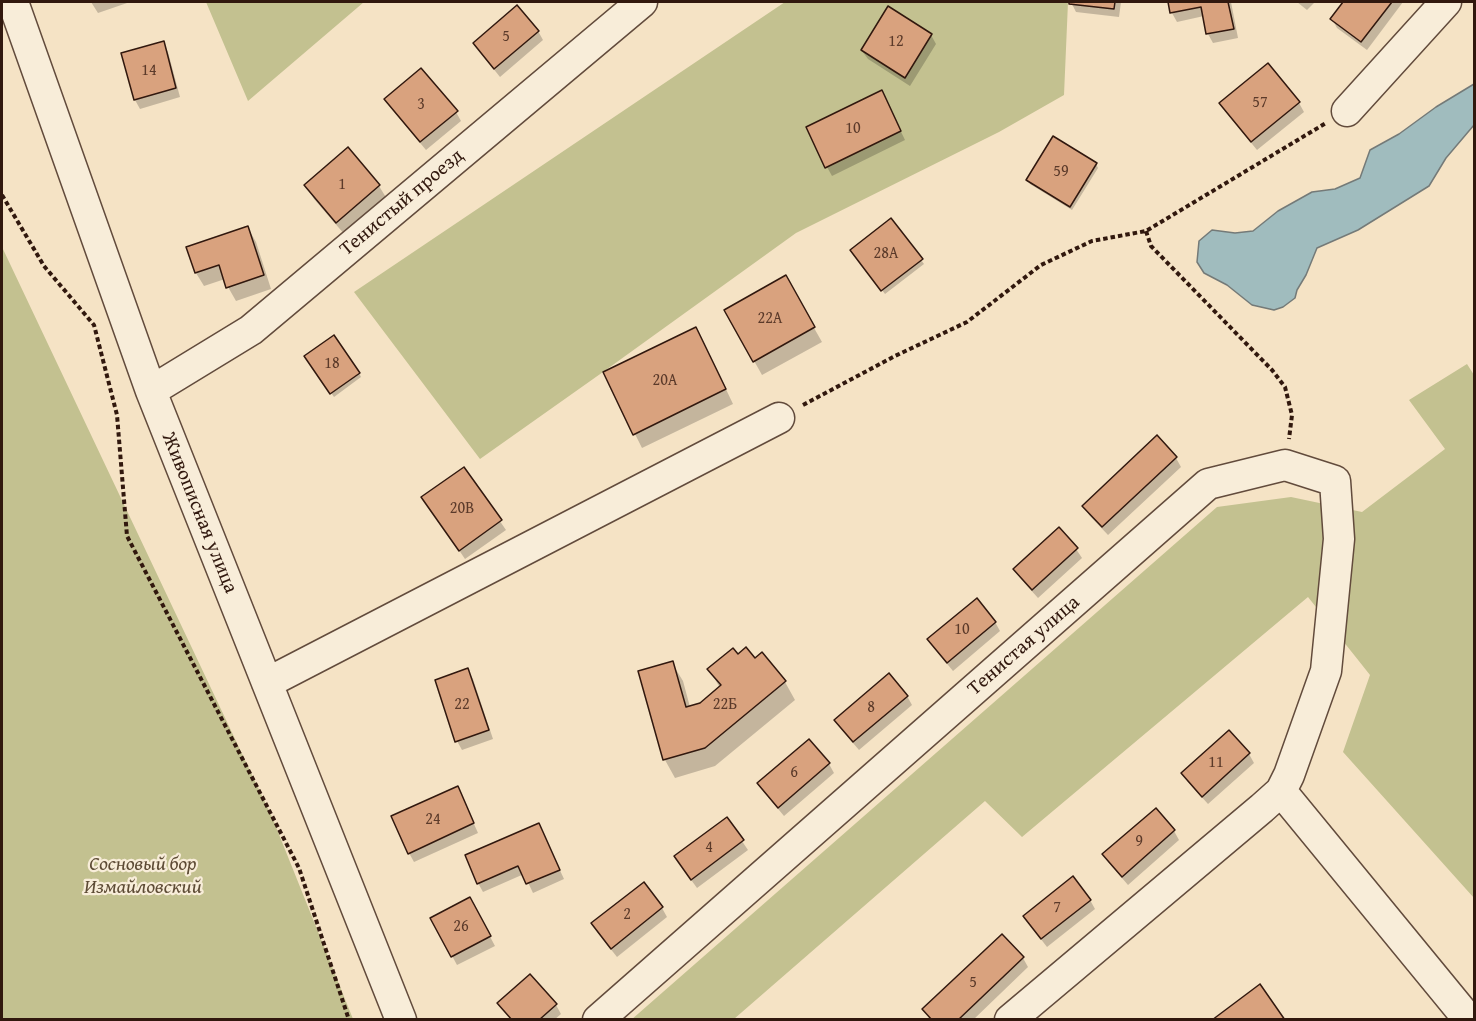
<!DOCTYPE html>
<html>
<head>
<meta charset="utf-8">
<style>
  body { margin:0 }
  #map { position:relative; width:1476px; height:1021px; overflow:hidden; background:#f5e3c5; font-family:"Gentium Book Plus",serif }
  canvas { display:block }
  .frame { position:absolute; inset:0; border:3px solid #31180e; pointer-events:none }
</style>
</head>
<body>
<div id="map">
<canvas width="1476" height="1021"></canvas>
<div class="frame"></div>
</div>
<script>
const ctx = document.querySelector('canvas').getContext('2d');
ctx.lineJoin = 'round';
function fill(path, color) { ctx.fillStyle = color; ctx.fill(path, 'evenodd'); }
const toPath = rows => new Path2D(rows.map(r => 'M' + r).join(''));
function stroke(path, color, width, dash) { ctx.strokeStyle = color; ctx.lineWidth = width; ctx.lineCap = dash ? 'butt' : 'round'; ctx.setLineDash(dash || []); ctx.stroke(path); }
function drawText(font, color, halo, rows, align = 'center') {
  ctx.font = font + ' "Gentium Book Plus",serif'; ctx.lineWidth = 4.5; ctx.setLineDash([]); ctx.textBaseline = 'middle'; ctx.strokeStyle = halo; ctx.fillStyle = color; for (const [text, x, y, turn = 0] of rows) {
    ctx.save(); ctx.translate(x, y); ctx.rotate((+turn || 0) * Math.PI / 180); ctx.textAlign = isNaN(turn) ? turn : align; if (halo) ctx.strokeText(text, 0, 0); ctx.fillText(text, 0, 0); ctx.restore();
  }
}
const green = toPath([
  [206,2,364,2,248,101],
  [785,2,1068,2,1064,95,999,132,796,233,603,372,480,459,354,292],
  [2,247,272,817,353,1019,2,1019],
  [1467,364,1474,375,1474,898,1343,752,1370,675,1308,597,1022,837,985,801,734,1019,631,1020,1217,507,1291,497,1362,512,1445,449,1409,400]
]);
const water = toPath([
  [1474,84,1474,125,1446,158,1429,186,1358,230,1317,248,1306,275,1297,290,1295,298,1283,307,1274,310,1252,305,1227,285,1204,273,1197,262,1199,241,1212,230,1235,233,1253,231,1278,211,1312,192,1335,189,1360,178,1370,150,1399,134,1436,107,1474,84]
]);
const shadow = toPath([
  [91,2,130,2,98,13],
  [1071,2,1121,2,1119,17,1076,12],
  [1170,2,1231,2,1238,38,1213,43,1208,34,1204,16,1177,22,1172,13],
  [1297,2,1315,2,1307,10],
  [1345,2,1403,2,1367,50,1337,28,1332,19],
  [538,31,543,40,500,77,480,52,474,43],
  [931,35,936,44,910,86,868,59,862,51],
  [163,43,168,52,180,97,140,109,135,100],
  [1268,65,1299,103,1304,112,1257,150,1226,112,1221,104],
  [386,99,456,112,461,121,426,150,391,108],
  [886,101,905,140,832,176,827,167],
  [1096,164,1098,168,1072,210,1030,184,1027,180],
  [306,185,379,186,387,199,345,235,314,199],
  [248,228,256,242,271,289,236,301,228,287,225,279,204,286,196,273],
  [854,254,921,260,924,264,885,294],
  [785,277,822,342,762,375,726,311],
  [704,343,733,404,642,448,635,434],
  [308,360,359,373,361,377,334,397],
  [1176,458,1181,467,1108,535,1089,515,1084,506],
  [464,469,506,530,465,559,429,506],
  [1076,549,1082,558,1038,598,1020,578,1015,569],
  [995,622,1000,631,953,671,934,648,929,639],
  [738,656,755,661,785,682,795,700,715,766,675,778,665,760,639,672,672,663,683,681,690,707,700,704,720,688,709,669],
  [468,670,473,679,493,739,462,750,457,741],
  [907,696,912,705,859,750,841,729,836,720],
  [1229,732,1249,754,1254,763,1208,804,1188,782,1183,773],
  [809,741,829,764,834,773,784,816,764,792,759,783],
  [462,797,478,833,414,862,409,853],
  [1155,810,1174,831,1179,840,1128,885,1109,863,1104,855],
  [727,819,748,850,697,888,681,866],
  [539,825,564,879,533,893,524,874,483,892,478,883],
  [470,899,495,946,457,965,432,919],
  [1090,900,1095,909,1047,947,1030,925,1025,917],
  [662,908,667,917,617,957,598,933,593,924],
  [1002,936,1023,958,1028,967,973,1020,930,1020,924,1009],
  [499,1003,556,1005,561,1014,554,1020,511,1020]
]);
const building = toPath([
  [1069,2,1115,2,1114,9,1069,4,1069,2],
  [1168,2,1228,2,1234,29,1206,34,1201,7,1170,13,1168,2],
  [1343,2,1392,2,1361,42,1330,19,1343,2],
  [517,5,539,31,494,69,473,43,517,5],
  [888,6,932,34,905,78,861,50,888,6],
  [164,41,176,88,134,100,121,53,164,41],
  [1268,63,1300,102,1251,142,1219,103,1268,63],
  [421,68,458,111,420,142,384,99,421,68],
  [882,90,901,131,825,168,806,127,882,90],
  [1053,136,1097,163,1070,207,1026,180,1053,136],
  [348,147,380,185,336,223,304,185,348,147],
  [891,218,923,259,881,291,850,250,891,218],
  [248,226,264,275,226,288,219,265,195,273,186,247,248,226],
  [786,275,815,327,753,362,724,310,786,275],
  [696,327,726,389,633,435,603,372,696,327],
  [334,335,360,373,330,394,304,356,334,335],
  [1157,435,1177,457,1102,527,1082,506,1157,435],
  [464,467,502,520,459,551,421,497,464,467],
  [1059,527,1078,548,1032,590,1013,569,1059,527],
  [977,598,996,622,947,663,927,639,977,598],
  [746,647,755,658,762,652,786,681,705,748,663,760,638,671,673,661,686,707,700,703,721,685,707,669,733,648,738,654,746,647],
  [468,668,489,730,455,742,435,680,468,668],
  [889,673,908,696,853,742,834,720,889,673],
  [1229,730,1250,753,1202,797,1181,773,1229,730],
  [809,739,830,763,778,808,757,783,809,739],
  [458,786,474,823,408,854,391,816,458,786],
  [1156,808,1175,830,1122,877,1102,854,1156,808],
  [727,817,744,840,691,880,674,856,727,817],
  [539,823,560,870,526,884,518,866,477,884,465,855,539,823],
  [1073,876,1091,900,1041,939,1023,916,1073,876],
  [644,882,663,907,611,949,591,923,644,882],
  [470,897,491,936,451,957,430,918,470,897],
  [1002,934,1024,957,958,1020,932,1020,922,1009,1002,934],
  [530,974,557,1004,539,1020,512,1020,497,1003,530,974],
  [1260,984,1285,1020,1212,1020,1260,984]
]);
const path = toPath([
  [2,195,44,266,94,325,117,415,127,536,299,868,349,1020],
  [1146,231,1151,246,1272,370,1285,387,1292,415,1289,439],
  [803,405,895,356,967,322,1041,265,1092,241,1146,231,1326,123]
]);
const minor = toPath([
  [13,2,151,391,401,1020],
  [1347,111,1446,2],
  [151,391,251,330,642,2],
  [267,683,779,418],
  [598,1020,1208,484,1285,465,1335,481,1339,539,1326,671,1289,775,1281,791,1469,1020],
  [1010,1020,1262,808,1281,791]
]);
const numberNames = [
  ["5",506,37],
  ["12",896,42],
  ["14",149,71],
  ["57",1260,103],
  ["3",421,105],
  ["10",853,129],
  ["59",1061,172],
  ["1",342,185],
  ["28А",886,254],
  ["22А",770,319],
  ["18",332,364],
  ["20А",665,381],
  ["20В",462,509],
  ["10",962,630],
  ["22",462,705],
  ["22Б",725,705],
  ["8",871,708],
  ["11",1216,763],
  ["6",794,773],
  ["24",433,820],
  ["9",1139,842],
  ["4",709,848],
  ["7",1057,908],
  ["2",627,915],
  ["26",461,927],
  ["5",973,983]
];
const streetNames = [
  ["Тенистый проезд",402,203,-40],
  ["Живописная улица",199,513,68],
  ["Тенистая улица",1024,646,-41]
];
const parkNames = [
  ["Сосновый бор",143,865],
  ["Измайловский",143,888]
];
fill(green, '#c3c190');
fill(water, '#a0bcbe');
stroke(water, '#747a78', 1.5);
fill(shadow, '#0003');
fill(building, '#d9a27e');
stroke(building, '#31180e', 1.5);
stroke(minor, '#624b3c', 33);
stroke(path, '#31180e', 4, [4.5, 3]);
stroke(minor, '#f8edd9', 30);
drawText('16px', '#5b3a2a', null, numberNames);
drawText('20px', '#31180e', '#f8edd9', streetNames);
drawText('italic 20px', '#5d4b35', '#f8edd9', parkNames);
</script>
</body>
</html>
